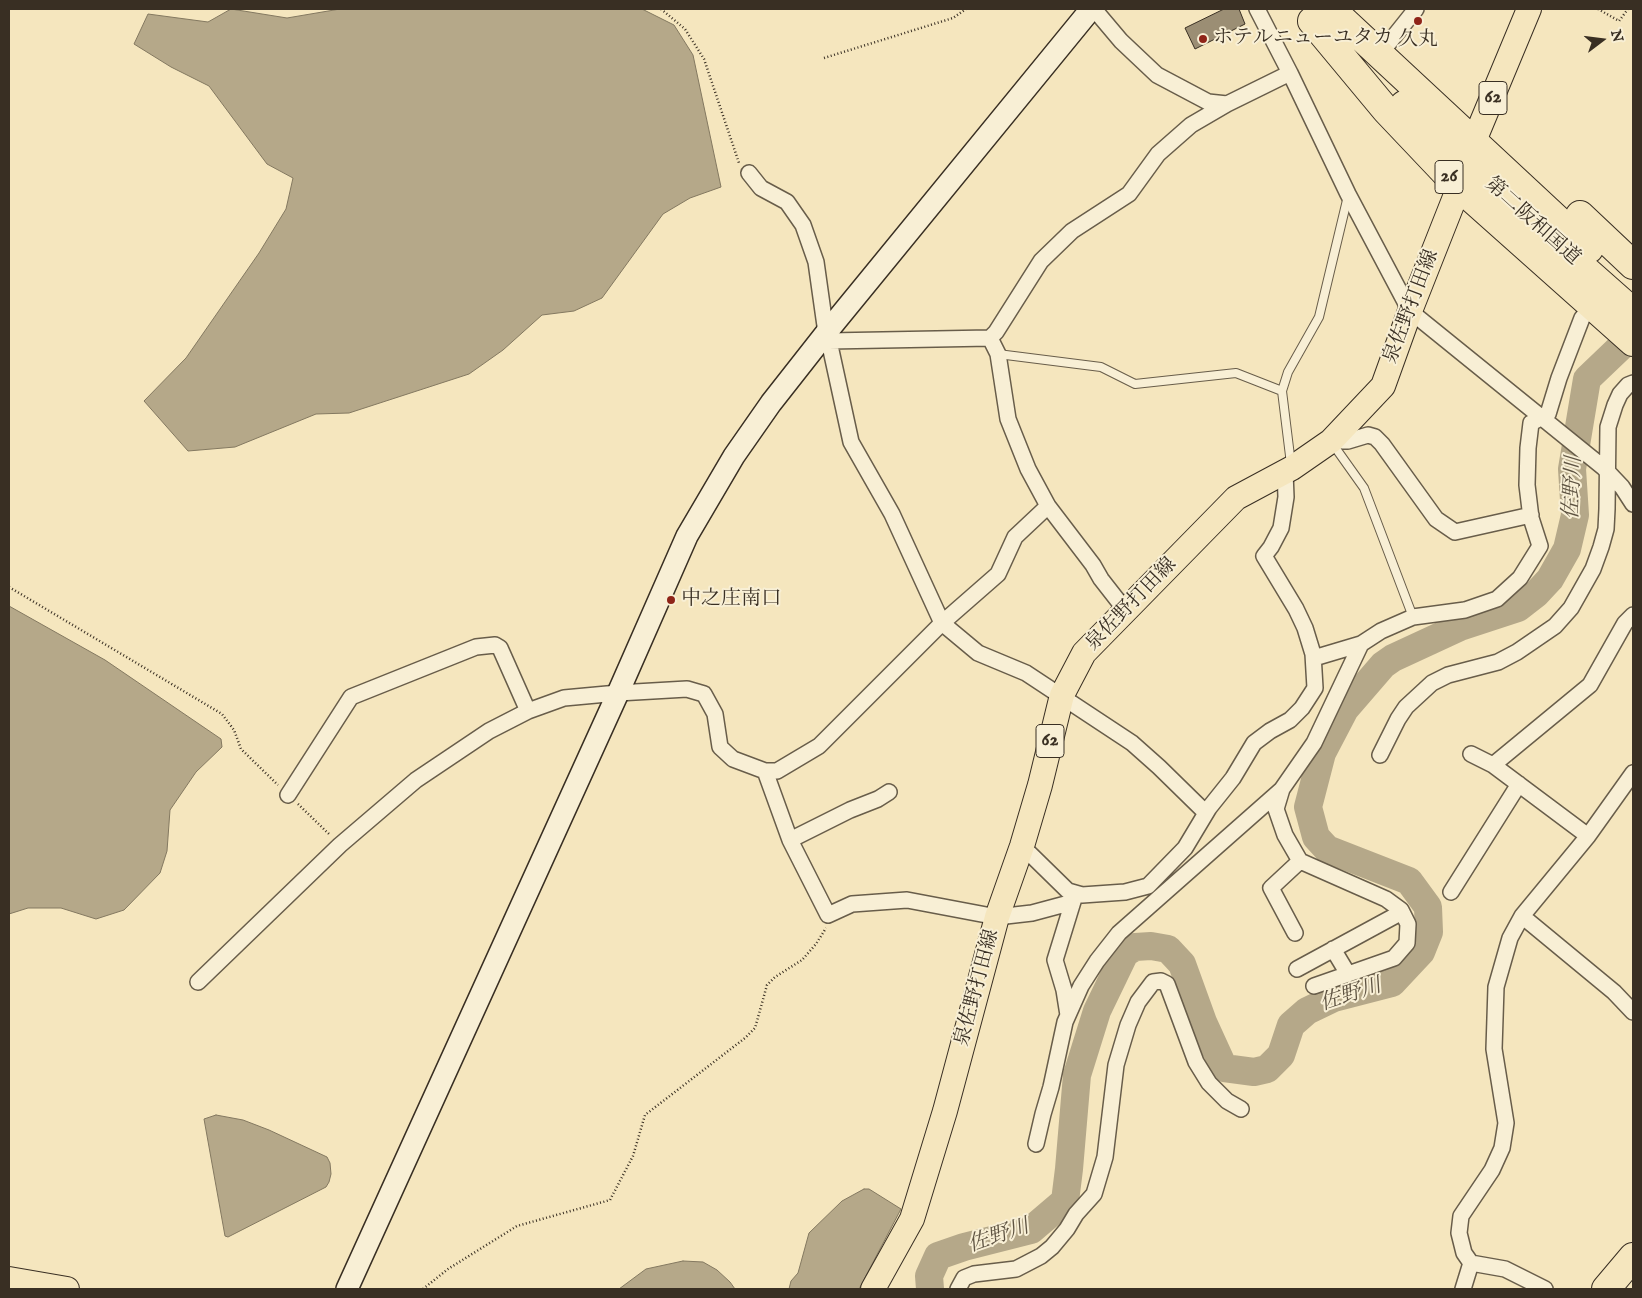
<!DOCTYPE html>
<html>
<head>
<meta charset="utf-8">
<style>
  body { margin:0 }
  #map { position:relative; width:1642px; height:1298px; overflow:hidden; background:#f5e6be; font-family:"IM FELL English",serif }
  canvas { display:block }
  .frame { position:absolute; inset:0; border:10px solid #392f23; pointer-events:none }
  .north { position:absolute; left:1577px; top:15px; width:50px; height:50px; -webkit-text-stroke:4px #f8efd5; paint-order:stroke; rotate:75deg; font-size:14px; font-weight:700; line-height:20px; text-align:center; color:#392f23 }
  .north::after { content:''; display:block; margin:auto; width:18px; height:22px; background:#392f23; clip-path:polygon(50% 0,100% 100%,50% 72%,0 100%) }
</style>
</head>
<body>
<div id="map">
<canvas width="1642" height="1298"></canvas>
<div class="frame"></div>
<div class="north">N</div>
</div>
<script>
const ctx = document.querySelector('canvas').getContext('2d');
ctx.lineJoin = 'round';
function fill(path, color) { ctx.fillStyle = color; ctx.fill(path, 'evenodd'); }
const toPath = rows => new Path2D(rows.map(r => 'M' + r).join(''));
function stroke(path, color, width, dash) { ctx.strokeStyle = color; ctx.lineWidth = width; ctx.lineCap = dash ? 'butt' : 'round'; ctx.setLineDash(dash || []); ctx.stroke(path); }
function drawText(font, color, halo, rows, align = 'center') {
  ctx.font = font + ' "IM FELL English","Noto Serif JP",serif'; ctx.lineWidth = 4; ctx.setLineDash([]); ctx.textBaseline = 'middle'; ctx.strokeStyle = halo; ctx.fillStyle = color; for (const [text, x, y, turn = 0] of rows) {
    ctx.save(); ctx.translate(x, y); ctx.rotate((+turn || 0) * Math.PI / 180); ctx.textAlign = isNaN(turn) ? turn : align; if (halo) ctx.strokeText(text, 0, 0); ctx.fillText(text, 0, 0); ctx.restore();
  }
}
const water = toPath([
  [231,9,287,18,340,9,642,9,674,25,693,55,721,187,690,198,663,214,602,298,574,311,542,315,503,350,469,374,349,413,316,414,235,447,188,451,144,401,186,358,259,253,286,209,293,178,267,164,209,86,171,67,134,44,148,14,208,22,231,9],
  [9,606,105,660,221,739,222,747,196,772,170,810,167,851,160,873,124,910,96,919,61,908,28,908,9,914,9,606],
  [216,1115,243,1120,269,1130,327,1157,330,1163,331,1174,329,1182,326,1187,228,1237,225,1236,204,1119,216,1115],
  [864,1189,869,1189,901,1209,859,1289,789,1289,791,1281,798,1273,809,1233,842,1201,864,1189],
  [683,1261,703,1262,717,1270,730,1282,735,1289,619,1289,646,1269,683,1261]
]);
const river = toPath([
  [930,1289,929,1276,938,1256,964,1247,1031,1230,1065,1201,1069,1169,1077,1075,1097,1011,1125,953,1135,947,1151,946,1168,949,1182,964,1203,1022,1224,1068,1254,1072,1267,1069,1281,1055,1291,1025,1307,1011,1334,998,1392,983,1421,952,1429,932,1428,907,1409,881,1327,849,1316,837,1308,807,1322,753,1345,709,1383,665,1393,658,1460,627,1518,608,1536,594,1550,579,1567,549,1575,515,1572,469,1587,379,1633,335]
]);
const building = toPath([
  [1224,9,1239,9,1245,24,1195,49,1185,28,1224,9]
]);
const path = toPath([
  [661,9,685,29,704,59,739,163],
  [1598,9,1619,21,1628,9],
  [824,58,953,18,966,9],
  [9,587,222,714,234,730,241,749,278,785],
  [298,804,330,835],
  [423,1289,448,1269,517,1226,610,1200,633,1156,645,1115,745,1038,755,1028,767,985,775,977,802,960,816,944,826,928]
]);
const lane = toPath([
  [998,354,1101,367,1135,384,1236,373,1282,391],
  [1332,443,1364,488,1413,617],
  [1291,464,1282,391,1288,372,1319,317,1348,196]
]);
const street = toPath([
  [1094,9,1121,41,1157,75,1208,102,1227,104,1290,73,1348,194,1410,311,1604,468,1622,487,1633,504],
  [1257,9,1290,73],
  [1388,44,1416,9],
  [749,173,761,188,787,202,803,225,816,262,826,333],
  [990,338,998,354,1008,419,1028,469,1048,506,1093,565,1101,579,1126,611],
  [829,341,990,338,996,332,1041,261,1072,231,1129,194,1158,154,1191,125,1227,104],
  [1331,441,1348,441,1368,435,1375,437,1382,444,1436,519,1455,532,1531,515],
  [1048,506,1015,537,998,574,942,623,978,653,1026,673,1132,743,1159,767,1206,813],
  [1314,658,1361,644],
  [1471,754,1493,765,1588,836],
  [1380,755,1398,719,1406,707,1432,683,1448,675,1498,662,1517,652,1555,626,1571,608,1593,569,1601,547,1606,529,1607,509,1608,427,1615,405,1620,394,1628,385,1633,383],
  [1493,765,1590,685,1625,623,1633,615],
  [765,771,777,771,819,746,942,623,892,514,851,442,829,341,823,337],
  [288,795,351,697,476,647,495,645,500,648,528,711],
  [790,840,850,810,878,799,889,792],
  [1022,846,1068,891,1082,895,1125,892,1148,886,1185,848,1209,808,1233,778,1254,743,1270,731,1290,720,1302,708,1315,688,1313,654,1305,628,1296,609,1264,556,1271,547,1281,528,1286,497,1285,472],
  [1451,892,1519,784],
  [1522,916,1614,992,1633,1012],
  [1295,933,1271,888,1300,861],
  [1333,949,1348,974],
  [1297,969,1402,912],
  [198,982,340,845,416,780,489,731,528,711,564,698,618,693,687,689,704,694,715,714,720,747,733,759,765,771,790,840,828,915,852,904,907,900,997,917,1032,913,1073,902],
  [1314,986,1394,958,1407,943,1408,924,1401,910,1386,899,1300,861,1285,835,1276,809,1282,789,1314,743,1361,644,1381,631,1413,617,1465,610,1497,599,1520,578,1540,546,1531,518,1527,485,1528,448,1531,423,1548,414,1559,378,1582,318,1592,306],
  [1068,1015,1064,990,1055,960,1075,895],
  [1036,1144,1043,1114,1051,1087,1065,1022,1081,986,1097,961,1119,933,1281,790],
  [1471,1263,1505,1269,1545,1289],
  [958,1289,964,1278,974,1274,1016,1269,1041,1256,1052,1247,1067,1229,1076,1214,1094,1194,1105,1157,1116,1065,1128,1025,1138,1002,1153,982,1161,981,1167,984,1196,1062,1209,1083,1227,1101,1241,1109],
  [1463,1289,1471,1263,1464,1253,1459,1233,1461,1216,1492,1170,1502,1148,1506,1123,1494,1049,1496,987,1510,938,1522,916,1588,836,1633,773]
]);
const secondary = toPath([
  [347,1289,618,693,687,536,734,456,771,403,826,333,1091,9]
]);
const primary = toPath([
  [9,1279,67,1289],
  [873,1289,912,1219,945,1111,997,917,1022,846,1040,785,1062,695,1084,653,1236,498,1292,468,1331,441,1383,386,1410,311,1459,187,1474,141,1529,9]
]);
const highway = toPath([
  [1331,9,1589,249],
  [1312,21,1386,110,1459,187,1633,342],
  [1404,105,1538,228,1633,312],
  [1580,215,1633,265],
  [1606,1289,1633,1257]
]);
const markers = [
  [1418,21,5,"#8f2418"],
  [1203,39,5,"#8f2418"],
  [671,600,5,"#8f2418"]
];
const shields = [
  [1493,98,28],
  [1449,177,28],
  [1050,741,28]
];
const shieldNames = [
  ["62",1493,98],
  ["26",1449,177],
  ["62",1050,741]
];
const poiNames = [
  ["ホテルニューユタカ",1213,39],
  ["久丸",1418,41,"center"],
  ["中之庄南口",681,600]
];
const streetNames = [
  ["第二阪和国道",1532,222,42],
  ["泉佐野打田線",1412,307,-69],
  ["泉佐野打田線",1132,605,-46],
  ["泉佐野打田線",978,988,-75]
];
const waterNames = [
  ["佐野川",1574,488,-87],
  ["佐野川",1351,996,-18],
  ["佐野川",999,1237,-19]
];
fill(water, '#b5a889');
stroke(water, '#837860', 1);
stroke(river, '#b5a889', 28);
fill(building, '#9b8e74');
stroke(building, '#392f23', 1);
stroke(lane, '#685d4a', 10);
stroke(street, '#685d4a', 18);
stroke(secondary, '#392f23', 24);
stroke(primary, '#392f23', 26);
stroke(highway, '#392f23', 30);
stroke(path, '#392f23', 2.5, [1, 2.5]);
stroke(lane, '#f8efd5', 8);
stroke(street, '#f8efd5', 15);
stroke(secondary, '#f8efd5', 21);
stroke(primary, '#f5e6be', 24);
stroke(highway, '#f5e6be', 28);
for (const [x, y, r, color] of markers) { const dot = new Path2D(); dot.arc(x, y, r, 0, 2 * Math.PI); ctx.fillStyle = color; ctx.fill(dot); stroke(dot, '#f8efd5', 2); }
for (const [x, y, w] of shields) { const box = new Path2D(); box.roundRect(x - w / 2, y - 16.5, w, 33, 4); ctx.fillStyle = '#f8efd5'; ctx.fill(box); stroke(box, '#392f23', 1); }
drawText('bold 19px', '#392f23', null, shieldNames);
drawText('20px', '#392f23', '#f8efd5', poiNames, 'left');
drawText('20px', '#392f23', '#f8efd5', streetNames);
drawText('italic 21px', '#5e5342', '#f8efd5', waterNames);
</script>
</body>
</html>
